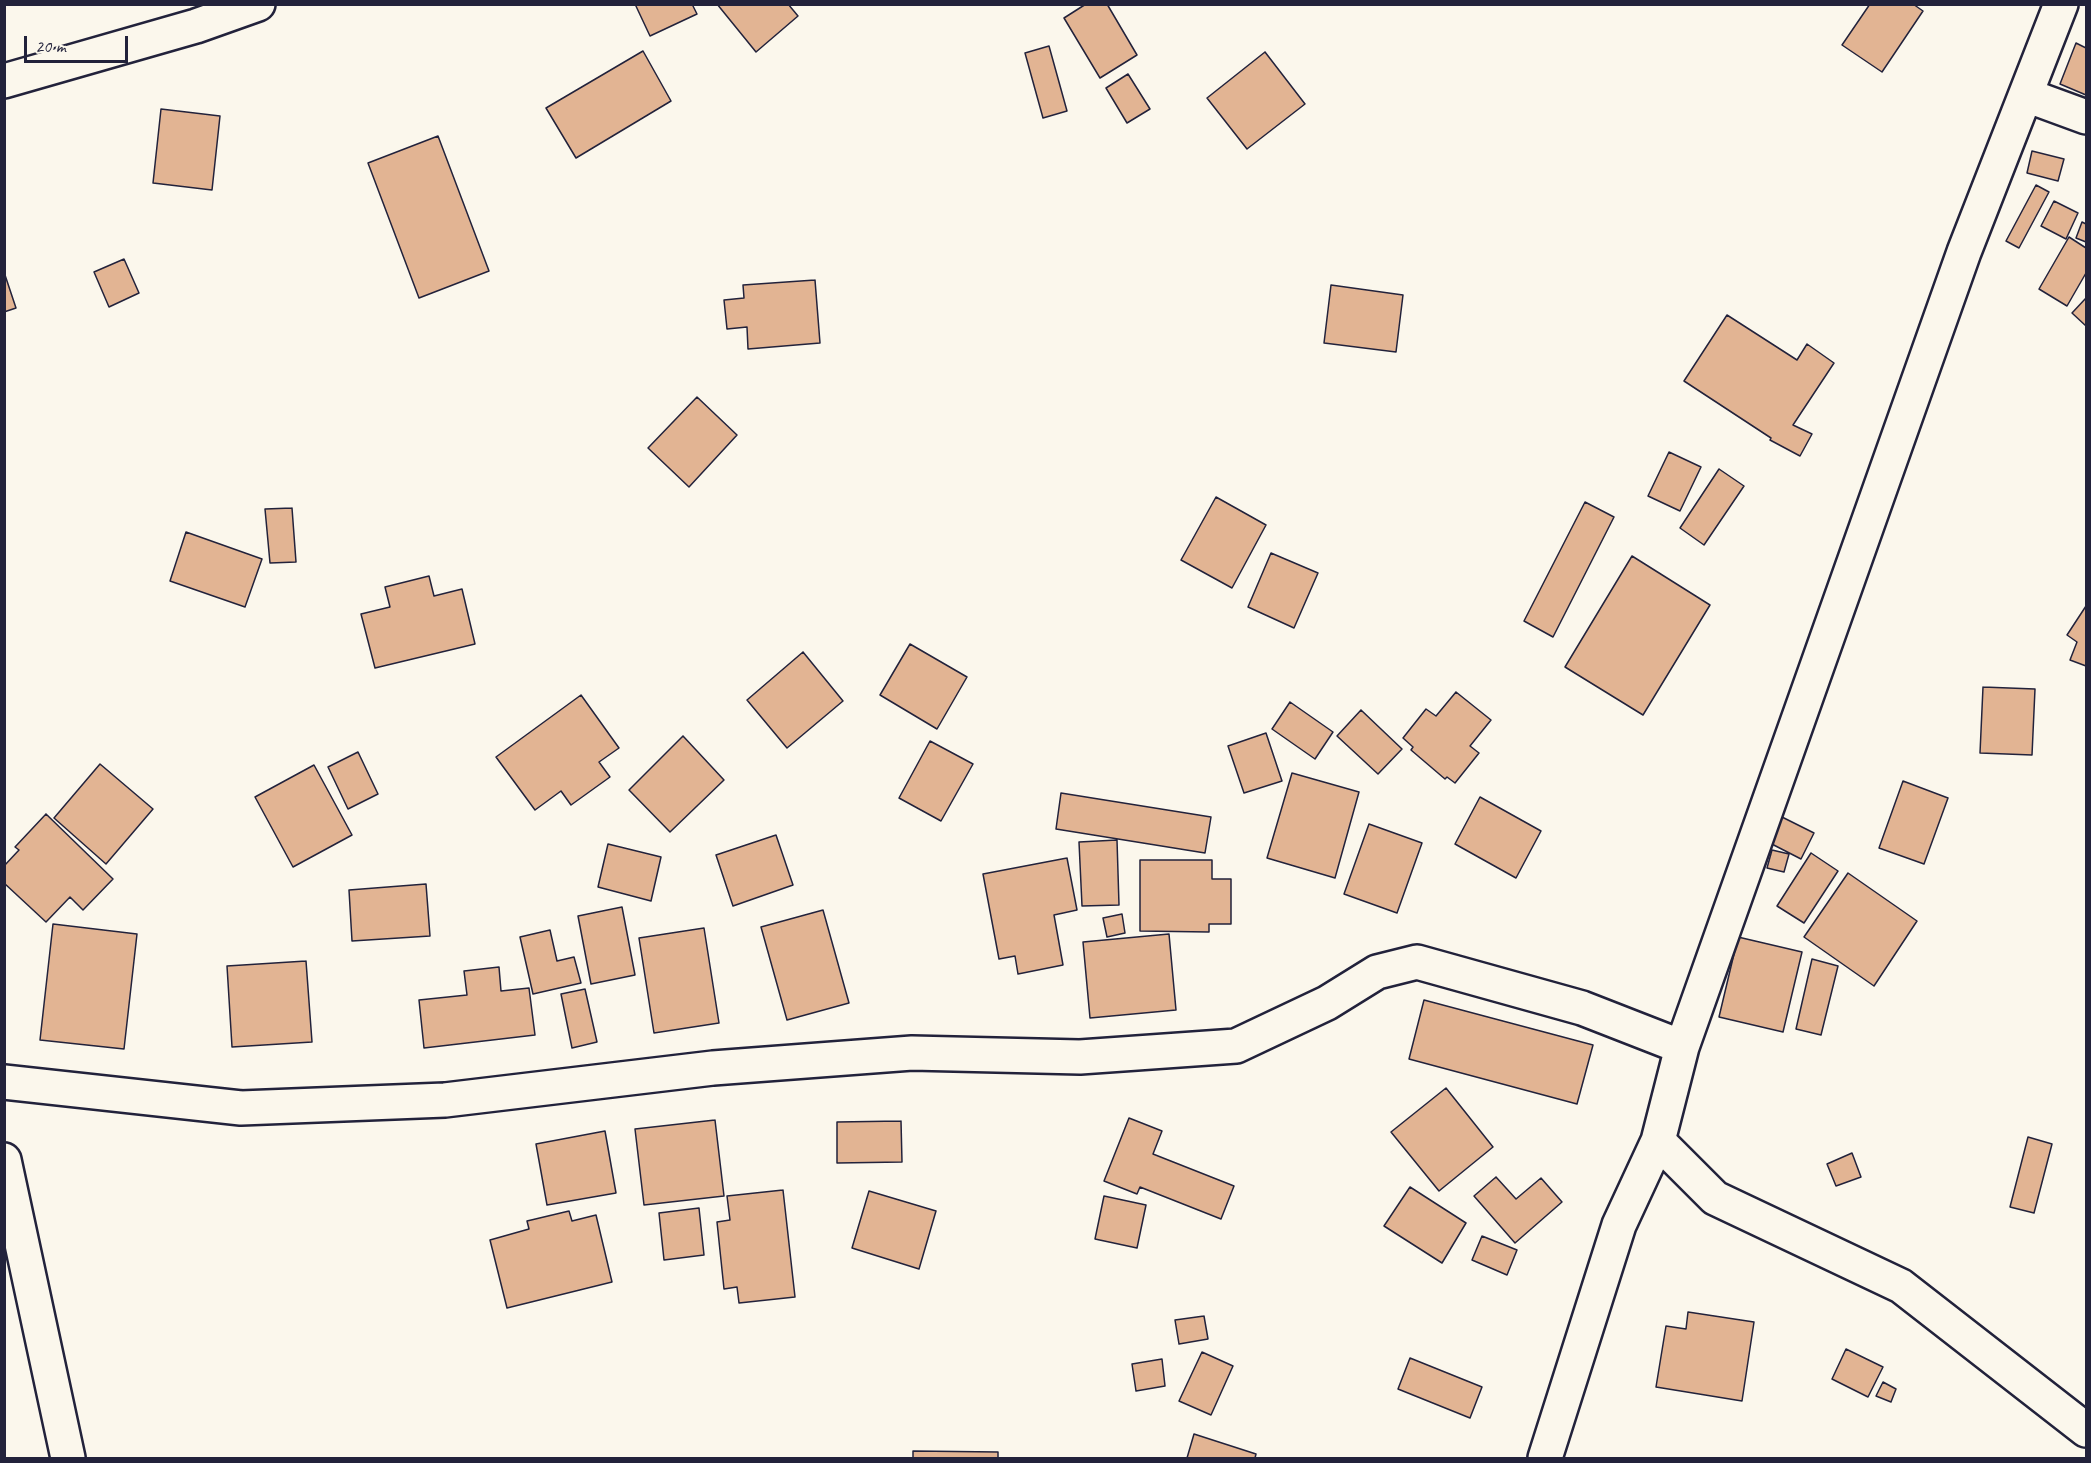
<!DOCTYPE html>
<html>
<head>
<meta charset="utf-8">
<style>
  body { margin:0 }
  #map { position:relative; width:2091px; height:1463px; overflow:hidden; background:#fbf7ec; font-family:Caveat,sans-serif }
  canvas { display:block }
  .frame { position:absolute; inset:0; border:6px solid #22223b; pointer-events:none }
  .scale { position:absolute; left:24px; top:36px; width:104px; height:27px; box-sizing:border-box; border:3px solid #22223b; border-top:0; padding-left:8px; font-size:18px; line-height:21px; white-space:nowrap; color:#22223b; -webkit-text-stroke:4px #fbf7ec; paint-order:stroke }
</style>
</head>
<body>
<div id="map">
<canvas width="2091" height="1463"></canvas>
<div class="frame"></div>
<div class="scale">20 m</div>
</div>
<script>
const ctx = document.querySelector('canvas').getContext('2d');
ctx.lineJoin = 'round';
function fill(path, color) { ctx.fillStyle = color; ctx.fill(path, 'evenodd'); }
const toPath = rows => new Path2D(rows.map(r => 'M' + r).join(''));
function stroke(path, color, width, dash) { ctx.strokeStyle = color; ctx.lineWidth = width; ctx.lineCap = dash ? 'butt' : 'round'; ctx.setLineDash(dash || []); ctx.stroke(path); }
const building = toPath([
  [635,4,692,4,697,14,650,36,635,4],
  [717,4,788,4,798,16,756,52,717,4],
  [1086,4,1107,4,1137,55,1100,78,1064,18,1086,4],
  [1870,4,1913,4,1923,11,1882,72,1842,45,1870,4],
  [2076,43,2086,48,2086,95,2060,84,2076,43],
  [1049,46,1067,111,1043,118,1025,53,1049,46],
  [643,51,671,101,576,158,546,108,643,51],
  [1265,52,1305,104,1247,149,1207,98,1265,52],
  [1128,74,1150,109,1127,123,1106,88,1128,74],
  [161,109,220,116,212,190,153,183,161,109],
  [438,136,489,271,419,298,368,163,438,136],
  [2032,151,2064,159,2058,181,2027,173,2032,151],
  [2036,185,2049,192,2019,248,2006,241,2036,185],
  [2054,201,2078,213,2066,239,2041,226,2054,201],
  [2082,222,2086,224,2086,242,2076,238,2082,222],
  [2069,237,2086,248,2086,273,2067,306,2039,289,2069,237],
  [124,259,139,293,109,307,94,272,124,259],
  [4,272,16,308,4,312,4,272],
  [815,280,820,343,748,349,747,327,727,329,724,300,744,298,743,285,815,280],
  [1331,285,1403,295,1396,352,1324,343,1331,285],
  [2086,298,2086,326,2072,313,2086,298],
  [1727,315,1797,360,1807,344,1834,363,1793,425,1812,434,1800,456,1770,440,1771,438,1684,381,1727,315],
  [697,397,737,435,689,487,648,448,697,397],
  [1669,452,1701,467,1680,511,1648,496,1669,452],
  [1719,469,1744,486,1704,545,1680,528,1719,469],
  [1216,497,1266,525,1232,588,1181,560,1216,497],
  [1585,502,1614,517,1553,637,1524,621,1585,502],
  [292,508,296,562,270,563,265,509,292,508],
  [186,532,262,559,245,607,170,581,186,532],
  [1271,553,1318,573,1294,628,1248,607,1271,553],
  [1632,556,1710,605,1643,715,1565,667,1632,556],
  [429,576,434,596,462,589,475,644,375,668,361,614,390,607,385,587,429,576],
  [2086,606,2086,666,2070,660,2077,642,2067,635,2086,606],
  [910,644,967,677,937,729,880,695,910,644],
  [803,652,843,701,787,748,747,700,803,652],
  [1983,687,2035,689,2032,755,1980,753,1983,687],
  [1456,692,1491,720,1470,746,1479,753,1455,783,1447,777,1445,779,1411,750,1413,747,1403,738,1426,709,1436,716,1456,692],
  [581,695,619,748,599,762,610,777,571,805,561,791,535,810,496,757,581,695],
  [1290,702,1333,732,1315,759,1272,729,1290,702],
  [1361,710,1402,749,1378,774,1337,736,1361,710],
  [1266,733,1282,781,1244,793,1228,746,1266,733],
  [683,736,724,780,670,832,629,790,683,736],
  [930,741,973,764,941,821,899,798,930,741],
  [358,752,378,794,348,809,328,767,358,752],
  [100,764,153,809,106,864,54,818,100,764],
  [314,765,352,835,293,867,255,797,314,765],
  [1292,773,1359,792,1335,878,1267,858,1292,773],
  [1903,781,1948,798,1924,864,1879,848,1903,781],
  [1061,793,1211,817,1205,853,1056,829,1061,793],
  [1480,797,1541,831,1516,878,1455,844,1480,797],
  [46,814,113,879,83,910,70,897,46,922,4,883,4,866,19,850,15,847,46,814],
  [1776,814,1814,833,1801,859,1764,840,1776,814],
  [1369,824,1422,843,1397,913,1344,894,1369,824],
  [776,835,793,885,733,906,716,855,776,835],
  [1117,840,1119,905,1082,906,1079,842,1117,840],
  [608,844,661,857,651,901,598,887,608,844],
  [1772,850,1789,854,1784,872,1767,868,1772,850],
  [1811,853,1838,871,1804,923,1777,906,1811,853],
  [1067,858,1077,910,1054,915,1063,965,1018,974,1015,956,999,959,983,874,1067,858],
  [1140,860,1212,860,1212,879,1231,879,1231,924,1209,924,1209,932,1140,931,1140,860],
  [1848,873,1917,921,1874,986,1804,937,1848,873],
  [426,884,430,936,352,941,349,890,426,884],
  [622,907,635,975,591,984,578,916,622,907],
  [823,910,849,1003,787,1020,761,927,823,910],
  [1122,914,1125,933,1107,937,1103,918,1122,914],
  [53,924,137,934,124,1049,40,1040,53,924],
  [704,928,719,1023,654,1033,639,938,704,928],
  [550,930,557,961,574,957,581,983,533,994,520,937,550,930],
  [1169,934,1176,1010,1090,1018,1083,942,1169,934],
  [1738,937,1802,952,1783,1032,1719,1017,1738,937],
  [1812,959,1838,966,1821,1035,1796,1029,1812,959],
  [306,961,312,1042,232,1047,227,966,306,961],
  [499,967,501,991,529,988,535,1035,424,1048,419,1000,467,995,464,971,499,967],
  [585,989,597,1042,572,1048,561,994,585,989],
  [1424,1000,1593,1045,1577,1104,1409,1059,1424,1000],
  [1446,1088,1493,1147,1439,1191,1391,1132,1446,1088],
  [1129,1118,1162,1131,1153,1154,1234,1186,1221,1219,1140,1187,1137,1194,1104,1181,1129,1118],
  [715,1120,724,1196,644,1205,635,1129,715,1120],
  [901,1121,902,1162,837,1163,837,1122,901,1121],
  [605,1131,616,1193,547,1205,536,1144,605,1131],
  [2028,1137,2052,1144,2034,1213,2010,1207,2028,1137],
  [1852,1153,1861,1177,1836,1186,1827,1164,1852,1153],
  [1496,1177,1516,1199,1541,1178,1562,1202,1515,1243,1474,1196,1496,1177],
  [1410,1187,1466,1223,1442,1263,1384,1226,1410,1187],
  [783,1190,795,1297,739,1303,737,1287,724,1289,717,1222,730,1220,727,1196,783,1190],
  [869,1191,936,1211,919,1269,852,1248,869,1191],
  [1104,1196,1146,1205,1137,1248,1095,1239,1104,1196],
  [699,1208,704,1255,664,1260,659,1213,699,1208],
  [569,1211,572,1221,596,1215,612,1282,507,1308,490,1240,529,1229,527,1221,569,1211],
  [1482,1236,1517,1250,1507,1275,1472,1260,1482,1236],
  [1688,1312,1754,1322,1742,1401,1656,1387,1666,1326,1686,1329,1688,1312],
  [1204,1316,1208,1339,1179,1344,1175,1320,1204,1316],
  [1846,1349,1883,1367,1868,1397,1832,1379,1846,1349],
  [1202,1352,1233,1366,1211,1415,1179,1401,1202,1352],
  [1410,1358,1482,1387,1470,1418,1398,1389,1410,1358],
  [1162,1359,1165,1386,1136,1391,1132,1364,1162,1359],
  [1883,1382,1896,1389,1891,1402,1876,1396,1883,1382],
  [1194,1434,1256,1454,1255,1458,1187,1458,1194,1434],
  [913,1451,998,1452,998,1458,913,1458,913,1451]
]);
const minor = toPath([
  [2026,95,2086,117],
  [4,1082,241,1108,445,1100,713,1068,912,1053,1080,1057,1236,1046,1327,1003,1377,972,1417,962,1582,1008,1682,1047],
  [1658,1141,1715,1198,1901,1286,2086,1430],
  [4,1160,68,1458],
  [1545,1458,1619,1225,1658,1141,1682,1047,1964,252,2061,4]
]);
const tertiary = toPath([
  [4,81,196,26,258,4]
]);
fill(building, '#e2b493');
stroke(building, '#22223b', 1.5);
stroke(minor, '#22223b', 38);
stroke(tertiary, '#22223b', 38);
stroke(minor, '#fbf7ec', 33);
stroke(tertiary, '#fbf7ec', 33);
</script>
</body>
</html>
